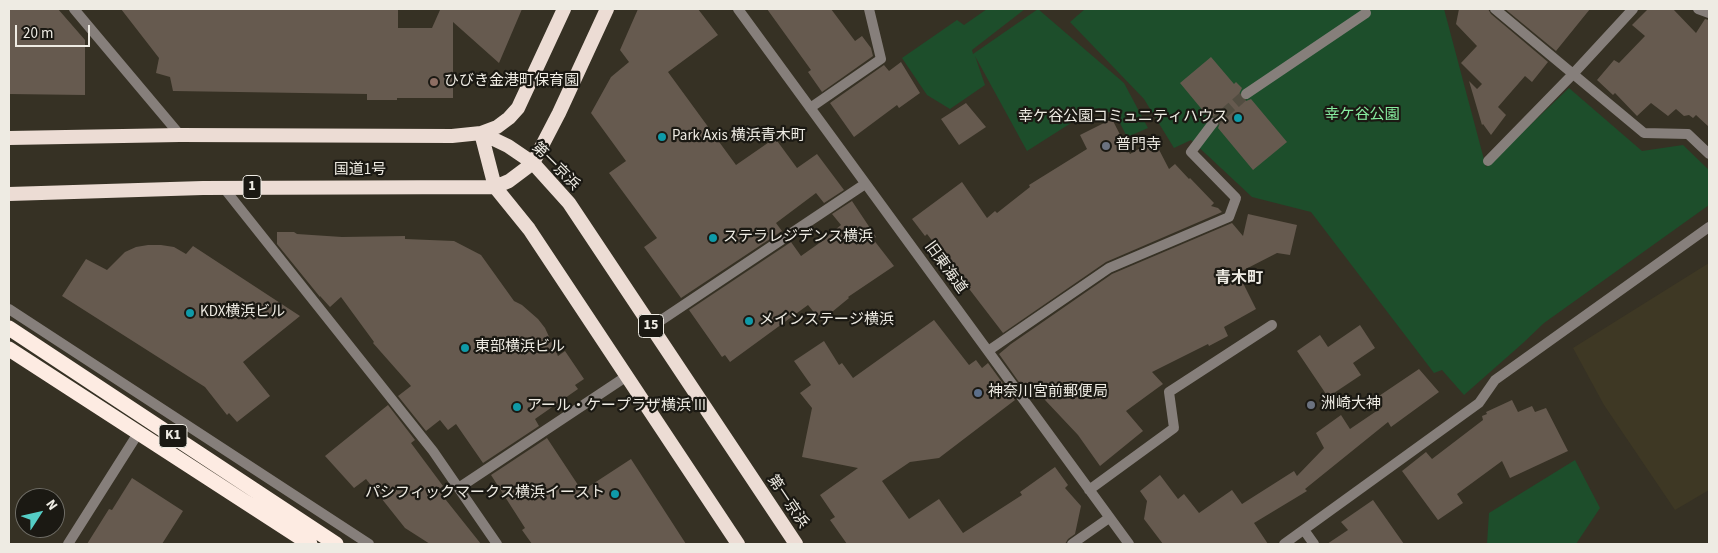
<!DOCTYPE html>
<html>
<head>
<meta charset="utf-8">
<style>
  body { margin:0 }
  #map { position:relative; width:1718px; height:553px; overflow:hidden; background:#363124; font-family:"Source Sans 3",sans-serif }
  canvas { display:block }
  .frame { position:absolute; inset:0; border:10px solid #eeebe3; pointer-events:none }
  .north { position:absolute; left:15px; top:488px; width:50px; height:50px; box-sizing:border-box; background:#1b1913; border:1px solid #6f6d66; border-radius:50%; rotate:55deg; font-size:14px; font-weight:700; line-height:20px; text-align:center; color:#eeebe3 }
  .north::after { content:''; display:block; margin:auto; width:18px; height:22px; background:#55cec6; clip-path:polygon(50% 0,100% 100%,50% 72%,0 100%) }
  .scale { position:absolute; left:15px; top:25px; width:75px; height:22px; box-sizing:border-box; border:2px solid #eeebe3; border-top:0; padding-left:6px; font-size:15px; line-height:18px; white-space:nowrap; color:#eeebe3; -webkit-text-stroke:4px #1b1913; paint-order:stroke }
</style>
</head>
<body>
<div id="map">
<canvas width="1718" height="553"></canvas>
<div class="frame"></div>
<div class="north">N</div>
<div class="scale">20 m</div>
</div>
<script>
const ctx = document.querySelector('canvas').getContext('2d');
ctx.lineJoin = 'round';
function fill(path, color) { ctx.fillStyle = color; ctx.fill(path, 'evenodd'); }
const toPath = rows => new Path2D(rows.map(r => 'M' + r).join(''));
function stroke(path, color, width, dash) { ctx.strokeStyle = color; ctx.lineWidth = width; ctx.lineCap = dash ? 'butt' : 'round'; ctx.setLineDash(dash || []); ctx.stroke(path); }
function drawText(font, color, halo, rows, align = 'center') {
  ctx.font = font + ' "Source Sans 3","Noto Sans JP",sans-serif'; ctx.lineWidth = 4.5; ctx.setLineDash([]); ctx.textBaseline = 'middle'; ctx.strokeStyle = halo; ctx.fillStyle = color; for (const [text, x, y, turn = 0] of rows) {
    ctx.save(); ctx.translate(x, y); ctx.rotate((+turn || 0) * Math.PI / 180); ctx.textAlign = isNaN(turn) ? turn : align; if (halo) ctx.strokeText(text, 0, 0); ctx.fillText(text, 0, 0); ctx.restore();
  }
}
const built = toPath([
  [1709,263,1709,490,1675,510,1604,405,1573,348]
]);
const green = toPath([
  [987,9,1025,9,972,50,973,54,1038,9,1124,83,1148,128,1127,137,1116,115,1099,108,1071,123,1027,151,975,56,985,85,950,109,927,95,902,58,957,20,964,25],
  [1085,9,1444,9,1486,167,1569,88,1642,151,1683,145,1709,170,1709,205,1544,323,1523,343,1464,395,1442,370,1434,373,1311,212,1252,197,1191,140,1174,148,1144,99,1070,22],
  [1575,460,1600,508,1576,544,1487,544,1489,513]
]);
const building = toPath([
  [9,9,58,9,85,40,85,95,9,94],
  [121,9,398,9,398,28,432,28,440,10,439,9,522,9,499,63,453,22,453,98,397,98,397,100,367,100,367,94,173,91,170,77,156,73,159,58],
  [638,9,698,9,718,35,668,72,736,165,775,138,797,168,817,154,844,190,824,203,816,193,776,223,782,231,681,298,644,247,657,238,609,173,626,161,591,113,611,77,629,62,620,50],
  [767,9,831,9,855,41,862,36,871,48,873,56,822,92,808,72,811,70],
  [1459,9,1488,9,1491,14,1548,62,1532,82,1525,76,1498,107,1506,115,1491,135,1483,124,1482,125,1469,81,1477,89,1482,84,1461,63,1477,46,1456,24],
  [1505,9,1590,9,1556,51],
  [1648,9,1673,9,1696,33,1705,19,1709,20,1709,127,1696,115,1693,118,1689,115,1684,116,1676,109,1668,116,1651,103,1637,116,1615,93,1613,95,1597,80,1614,60,1619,63,1645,36,1632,25],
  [1211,57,1234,84,1236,82,1242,88,1239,94,1241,98,1246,101,1251,99,1287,142,1253,170,1218,128,1220,123,1218,118,1213,116,1209,118,1180,83],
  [901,62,920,93,899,108,897,105,854,137,830,103,884,65,889,71],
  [966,103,986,127,959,145,941,119],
  [1112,119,1130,154,1154,140,1169,169,1175,164,1189,179,1190,178,1214,203,1211,206,1218,208,1222,212,1106,262,1003,333,927,234,925,236,912,219,962,182,987,218,995,211,997,213,1030,187,1029,185,1087,149,1080,135],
  [852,201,876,237,873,239,894,266,848,297,849,298,821,321,808,305,730,362,725,355,722,357,689,310,791,242,801,256,818,244,841,225,832,214],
  [1248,214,1297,225,1290,255,1277,253,1238,273,1256,309,1224,327,1228,336,1209,346,1208,344,1152,372,1163,384,1126,411,1143,431,1100,466,1078,435,1045,400,1034,386,1026,392,999,354,1011,344,1112,274,1232,223,1243,236],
  [277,232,294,232,297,234,342,237,405,236,405,239,454,241,481,255,514,301,522,305,538,319,545,328,558,356,565,351,584,379,575,385,578,389,535,419,539,426,483,463,456,424,448,430,440,420,426,431,398,396,411,386,373,343,374,342,341,297,330,307,320,296,320,297,277,244],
  [148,245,161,245,174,247,186,254,193,246,300,316,243,362,270,396,237,422,229,413,227,415,205,387,62,296,86,259,107,270,125,252,136,247],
  [934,320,969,365,976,360,982,368,988,363,1015,400,939,458,910,462,882,481,909,519,939,499,963,533,1022,495,1020,492,1055,467,1068,485,1065,488,1081,506,1075,534,1068,539,1065,544,847,544,830,520,835,517,820,495,858,468,802,457,812,408,800,393,811,385,794,361,824,341,839,365,842,363,853,378],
  [1360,325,1375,348,1353,363,1361,375,1328,397,1297,351,1320,335,1328,347],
  [1419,369,1439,392,1391,427,1388,422,1305,489,1307,491,1254,523,1268,544,1163,544,1144,519,1147,501,1140,491,1160,475,1178,499,1184,494,1199,513,1232,490,1242,504,1294,471,1297,476,1324,448,1316,433,1341,415,1350,429,1381,408,1376,398],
  [1512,400,1518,412,1532,406,1535,412,1546,408,1568,451,1510,478,1502,461,1457,494,1463,503,1438,520,1402,471,1426,452,1432,459,1483,420,1482,416,1487,414,1486,412],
  [388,405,415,440,411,443,443,486,438,490,481,544,430,544,405,528,366,479,354,488,325,456],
  [547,438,582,491,631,459,686,544,532,544,522,530,525,528,491,475],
  [132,478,183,511,162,544,87,544,109,509,112,510],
  [1373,500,1404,544,1327,544,1348,530,1341,522]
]);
const minorTunnel = toPath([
  [1213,123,1246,94]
]);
const minor = toPath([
  [74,9,180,135],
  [738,9,1129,544],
  [1495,9,1644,133,1688,134,1709,154],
  [1698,9,1709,13],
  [1246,94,1366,13],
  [810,108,881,59,869,9],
  [1488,161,1573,74,1633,9],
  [223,187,433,451,497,544],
  [651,327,865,184],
  [988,351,1109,268,1229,217,1236,198,1191,152,1213,123],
  [460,487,627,376],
  [1089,490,1174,428,1169,392,1272,325],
  [1304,530,1314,544],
  [68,544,137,435],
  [1072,544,1109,518],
  [1284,544,1479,403,1495,380,1709,227]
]);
const tertiary = toPath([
  [9,309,369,544]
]);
const trunk = toPath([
  [481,133,508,146,533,163,569,203,796,544],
  [481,133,495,187,529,229,738,544],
  [9,138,180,135,452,136,481,133,497,127,509,118,518,108,564,9],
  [9,194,203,188,495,187,509,181,533,163,559,113,607,9]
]);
const motorway = toPath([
  [9,328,336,544],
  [9,349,310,544]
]);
const markers = [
  [434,82,5,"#8d6e63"],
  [1238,118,5,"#0f9aa8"],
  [662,137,5,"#0f9aa8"],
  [1106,146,5,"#6b7280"],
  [713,238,5,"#0f9aa8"],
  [190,313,5,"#0f9aa8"],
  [749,321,5,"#0f9aa8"],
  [465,348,5,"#0f9aa8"],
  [978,393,5,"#5c6f8a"],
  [1311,405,5,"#6b7280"],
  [517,407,5,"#0f9aa8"],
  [615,494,5,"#0f9aa8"]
];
const shields = [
  [252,187,18],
  [651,326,25],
  [173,436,28]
];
const shieldNames = [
  ["1",252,187],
  ["15",651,326],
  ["K1",173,436]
];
const poiNames = [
  ["ひびき金港町保育園",444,82],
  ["幸ケ谷公園コミュニティハウス",1228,118,"right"],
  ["Park Axis 横浜青木町",672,137],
  ["普門寺",1116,146],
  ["ステラレジデンス横浜",723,238],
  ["KDX横浜ビル",200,313],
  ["メインステージ横浜",759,321],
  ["東部横浜ビル",475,348],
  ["神奈川宮前郵便局",988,393],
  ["洲崎大神",1321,405],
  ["アール・ケープラザ横浜 III",527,407],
  ["パシフィックマークス横浜イースト",605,494,"right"]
];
const parkNames = [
  ["幸ケ谷公園",1362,116]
];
const streetNames = [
  ["第一京浜",555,167,45],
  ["国道1号",360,171],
  ["旧東海道",945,268,54],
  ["第一京浜",787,502,56]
];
const neighbourhoodNames = [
  ["青木町",1239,279]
];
fill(built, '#3e3824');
fill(green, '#1d4e2b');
fill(building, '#665a4f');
stroke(minorTunnel, '#524d41', 10, [10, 5]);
stroke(minor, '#867f7b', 10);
stroke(tertiary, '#867f7b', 10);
stroke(trunk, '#ecdcd4', 14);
stroke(motorway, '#fdebe2', 15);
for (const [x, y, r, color] of markers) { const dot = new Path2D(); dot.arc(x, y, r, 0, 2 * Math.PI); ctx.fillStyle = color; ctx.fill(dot); stroke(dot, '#1b1913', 2); }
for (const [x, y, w] of shields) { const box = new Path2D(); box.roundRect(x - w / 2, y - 11.5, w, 23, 4); ctx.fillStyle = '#1b1913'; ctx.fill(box); stroke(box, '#eeebe3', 1); }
drawText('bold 14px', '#eeebe3', null, shieldNames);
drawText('15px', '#eeebe3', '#1b1913', poiNames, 'left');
drawText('15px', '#88eda0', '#1b1913', parkNames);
drawText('15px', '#eeebe3', '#1b1913', streetNames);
drawText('bold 16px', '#eeebe3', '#1b1913', neighbourhoodNames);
</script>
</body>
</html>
